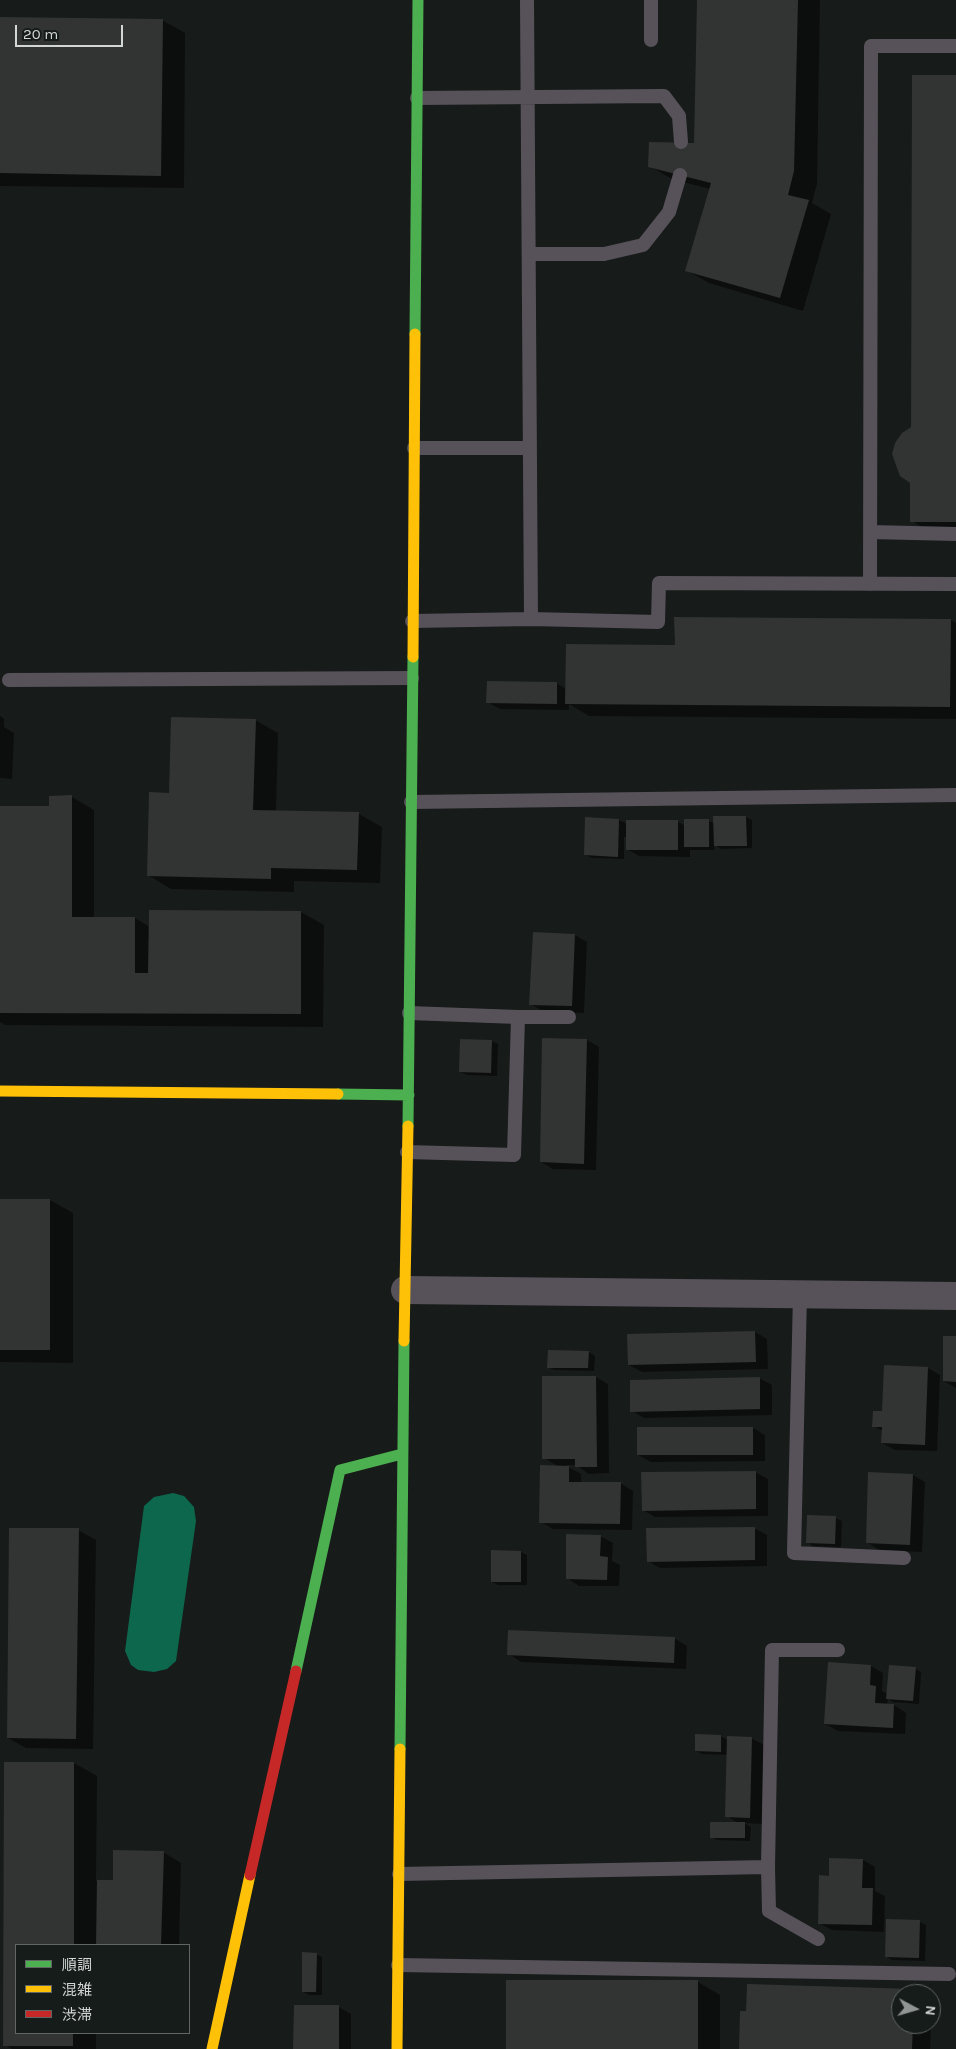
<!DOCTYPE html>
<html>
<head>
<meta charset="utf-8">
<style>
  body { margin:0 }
  #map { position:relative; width:956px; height:2049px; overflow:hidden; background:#171b19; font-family:Karla,"Noto Sans JP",sans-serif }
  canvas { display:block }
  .legend { position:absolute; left:15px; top:1944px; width:175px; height:90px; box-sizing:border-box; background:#161c19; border:1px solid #616664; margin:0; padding:6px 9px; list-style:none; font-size:15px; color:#d2d6d4 }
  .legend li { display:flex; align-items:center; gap:10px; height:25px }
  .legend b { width:25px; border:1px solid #616664 }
  .north { position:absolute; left:891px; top:1984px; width:50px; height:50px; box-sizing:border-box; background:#161c19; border:1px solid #616664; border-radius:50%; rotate:96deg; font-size:14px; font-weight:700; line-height:20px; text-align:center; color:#d2d6d4 }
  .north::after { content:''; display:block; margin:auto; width:18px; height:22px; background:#919593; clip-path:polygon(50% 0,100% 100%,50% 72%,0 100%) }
  .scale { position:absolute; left:15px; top:25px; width:108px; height:22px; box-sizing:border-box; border:2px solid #d2d6d4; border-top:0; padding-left:6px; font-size:15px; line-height:18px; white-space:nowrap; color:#d2d6d4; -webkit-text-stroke:4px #161c19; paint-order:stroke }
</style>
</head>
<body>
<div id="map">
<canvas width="956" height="2049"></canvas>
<ul class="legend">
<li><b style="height:6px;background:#4caf50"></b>順調</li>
<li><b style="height:6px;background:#ffc107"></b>混雑</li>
<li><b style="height:6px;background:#c62828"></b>渋滞</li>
</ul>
<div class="north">N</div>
<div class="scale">20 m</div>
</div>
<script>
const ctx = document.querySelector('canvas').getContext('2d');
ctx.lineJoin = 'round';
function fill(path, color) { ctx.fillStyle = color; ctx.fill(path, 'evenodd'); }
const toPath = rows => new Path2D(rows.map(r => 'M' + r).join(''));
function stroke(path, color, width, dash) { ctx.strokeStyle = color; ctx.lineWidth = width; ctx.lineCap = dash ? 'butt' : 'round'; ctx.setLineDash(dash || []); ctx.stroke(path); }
const water = toPath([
  [173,1493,184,1496,194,1507,196,1521,176,1661,167,1669,154,1672,138,1670,131,1665,125,1651,144,1506,154,1497]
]);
const shadow = toPath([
  [698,0,820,0,817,184,812,203,831,214,803,311,709,283,686,270,710,189,672,179,649,166,696,144],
  [0,18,162,20,185,33,184,188,0,186],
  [956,77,956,535,934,535,912,521],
  [951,620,956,623,956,719,589,716,569,704,569,710,500,709,487,702,556,683,566,689,676,647],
  [0,716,4,719,4,727,14,733,12,779,0,778],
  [255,720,278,733,276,811,359,814,382,827,380,883,294,881,294,892,171,889,148,875],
  [72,797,94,810,94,918,135,918,150,927,301,912,324,925,323,1027,5,1025,0,1022,0,807,50,807],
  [746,817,752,820,752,848,721,849,715,845,714,850,690,850,690,857,639,856,627,849,627,837,624,837,624,859,592,858,586,855,619,820,627,824,678,822,686,826,686,821,709,821,715,824],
  [575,935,587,942,584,1013,543,1011,530,1004],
  [587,1040,599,1047,596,1170,553,1169,541,1162],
  [492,1041,498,1044,497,1076,467,1075,461,1072],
  [0,1200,50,1200,73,1213,73,1363,0,1362],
  [755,1332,767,1339,768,1369,642,1372,629,1365,629,1335],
  [956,1337,956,1388,944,1381],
  [589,1352,595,1356,594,1371,554,1370,548,1367],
  [928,1368,940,1375,937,1451,895,1450,882,1443,883,1431,873,1426,883,1412],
  [596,1377,608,1384,609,1473,589,1474,576,1465,565,1465,581,1474,581,1483,620,1483,633,1491,632,1530,553,1529,541,1522,559,1467,544,1458],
  [759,1378,772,1385,772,1415,644,1418,632,1411],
  [753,1428,765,1435,765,1461,651,1462,638,1455],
  [755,1472,768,1479,768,1516,655,1517,643,1510],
  [913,1475,925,1482,922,1552,879,1550,867,1542],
  [808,1517,836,1518,842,1521,841,1547,813,1546,807,1542],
  [754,1528,767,1535,767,1566,660,1568,648,1561],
  [78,1530,96,1540,93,1749,26,1748,8,1738],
  [600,1536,613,1543,612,1561,620,1565,619,1586,579,1586,567,1578],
  [492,1552,521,1552,527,1555,527,1585,498,1585,492,1582],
  [674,1638,687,1646,686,1669,521,1662,509,1654],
  [871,1666,883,1673,882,1691,888,1694,915,1668,921,1672,919,1704,893,1702,888,1699,887,1705,894,1705,906,1713,905,1734,838,1731,825,1724],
  [720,1736,728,1740,751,1738,764,1745,762,1824,744,1823,751,1827,750,1841,717,1840,711,1837,739,1824,727,1816,728,1755,702,1754,696,1751],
  [6,1763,74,1763,97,1776,96,1881,114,1881,163,1852,181,1863,179,1945,16,1945,16,2033,96,2033,96,2049,12,2049,5,2045],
  [863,1860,875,1867,875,1891,885,1896,884,1932,832,1930,819,1923,830,1877],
  [920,1922,926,1925,925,1961,892,1960,886,1956],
  [316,1954,322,1957,322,1995,309,1995,303,1992],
  [698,1982,720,1995,720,2049,507,2049],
  [914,1990,920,1994,901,1994,901,2024,931,2024,930,2049,740,2049,741,2012],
  [339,2007,351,2014,351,2049,294,2049]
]);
const building = toPath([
  [697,0,798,0,794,171,788,195,809,200,780,298,685,271,711,183,648,167,649,142,694,143],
  [0,17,163,19,161,176,0,173],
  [912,75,956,75,956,522,910,522,910,483,900,476,892,454,895,443,902,433,911,427],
  [674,617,951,619,950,707,565,704,566,644,675,645],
  [487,681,557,682,557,704,486,703],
  [171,717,256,719,253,810,359,812,357,870,271,868,271,879,147,876,149,792,169,793],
  [72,795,72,917,135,917,135,973,148,973,149,910,301,911,301,1014,0,1013,0,806,49,806,49,796],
  [713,816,746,816,747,846,714,846],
  [585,817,619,819,618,857,584,855],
  [684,819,709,819,709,847,684,847],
  [626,820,678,820,678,850,626,850],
  [533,932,575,934,572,1006,529,1005],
  [542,1038,587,1039,584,1164,540,1162],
  [460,1039,492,1040,491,1073,459,1072],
  [0,1199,50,1199,50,1350,0,1350],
  [755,1331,756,1362,628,1365,627,1334],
  [943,1336,956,1336,956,1382,943,1381],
  [548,1350,589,1351,588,1368,547,1368],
  [884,1365,928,1367,925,1445,881,1443,882,1427,872,1427,873,1411,882,1411],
  [542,1376,596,1376,597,1467,575,1467,575,1459,542,1459],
  [760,1377,760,1409,630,1412,630,1380],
  [637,1427,753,1427,753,1455,637,1455],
  [540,1465,569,1466,569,1482,621,1482,620,1524,539,1523],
  [756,1471,756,1509,642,1511,641,1472],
  [868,1472,913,1474,910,1545,866,1543],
  [807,1515,836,1516,835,1544,806,1543],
  [755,1527,755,1560,647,1562,646,1528],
  [9,1528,79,1528,76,1739,7,1738],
  [566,1534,601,1535,600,1556,608,1557,607,1580,566,1579],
  [491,1550,521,1551,521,1582,491,1582],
  [508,1630,675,1637,674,1663,507,1655],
  [828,1662,871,1665,870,1685,876,1686,875,1703,894,1704,893,1728,824,1724],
  [889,1665,916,1667,913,1701,886,1699],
  [695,1734,721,1735,721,1752,695,1751],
  [727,1736,752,1737,750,1818,725,1817],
  [4,1762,74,1762,74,1945,16,1945,16,2033,73,2033,73,2046,3,2046],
  [710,1822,745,1822,745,1838,710,1838],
  [113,1850,164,1851,161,1945,96,1945,97,1880,113,1880],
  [829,1858,863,1859,862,1888,873,1888,872,1925,818,1924,819,1875,829,1876],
  [886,1919,920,1920,919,1958,885,1957],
  [302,1952,317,1953,316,1992,302,1992],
  [506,1980,698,1980,698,2049,506,2049],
  [747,1984,914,1989,914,1994,901,1994,901,2024,913,2024,912,2049,739,2049,740,2011,746,2011],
  [294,2005,339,2005,339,2049,293,2049]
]);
const lane = toPath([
  [527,0,531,619],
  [651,0,651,40],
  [417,98,664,96,679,116,681,142],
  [529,254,604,254,643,245,669,212,680,175],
  [414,448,530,448],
  [870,532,956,534],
  [870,584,871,46,956,46],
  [412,621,531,619,658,622,659,583,956,584],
  [9,680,412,678],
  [411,802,956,795],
  [518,1017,569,1017],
  [407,1152,514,1155,518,1017,409,1013],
  [800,1295,794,1553,904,1558],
  [768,1867,769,1911,818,1939],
  [399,1874,768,1867,772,1650,838,1650],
  [398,1965,949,1974]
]);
const street = toPath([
  [405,1290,956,1296]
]);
const fast = toPath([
  [415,334,418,0],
  [338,1094,409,1095],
  [408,1126,413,657],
  [296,1671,340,1470,402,1454],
  [400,1749,404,1341]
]);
const slow = toPath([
  [413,657,415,334],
  [0,1091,338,1094],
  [404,1341,408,1126],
  [212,2049,250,1875],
  [397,2049,400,1749]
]);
const jam = toPath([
  [250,1875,296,1671]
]);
fill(water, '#0d674d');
fill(shadow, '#0007');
fill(building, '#313433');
stroke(lane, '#57525a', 14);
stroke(street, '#57525a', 28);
stroke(fast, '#4caf50', 11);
stroke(slow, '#ffc107', 11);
stroke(jam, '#c62828', 11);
</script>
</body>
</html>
